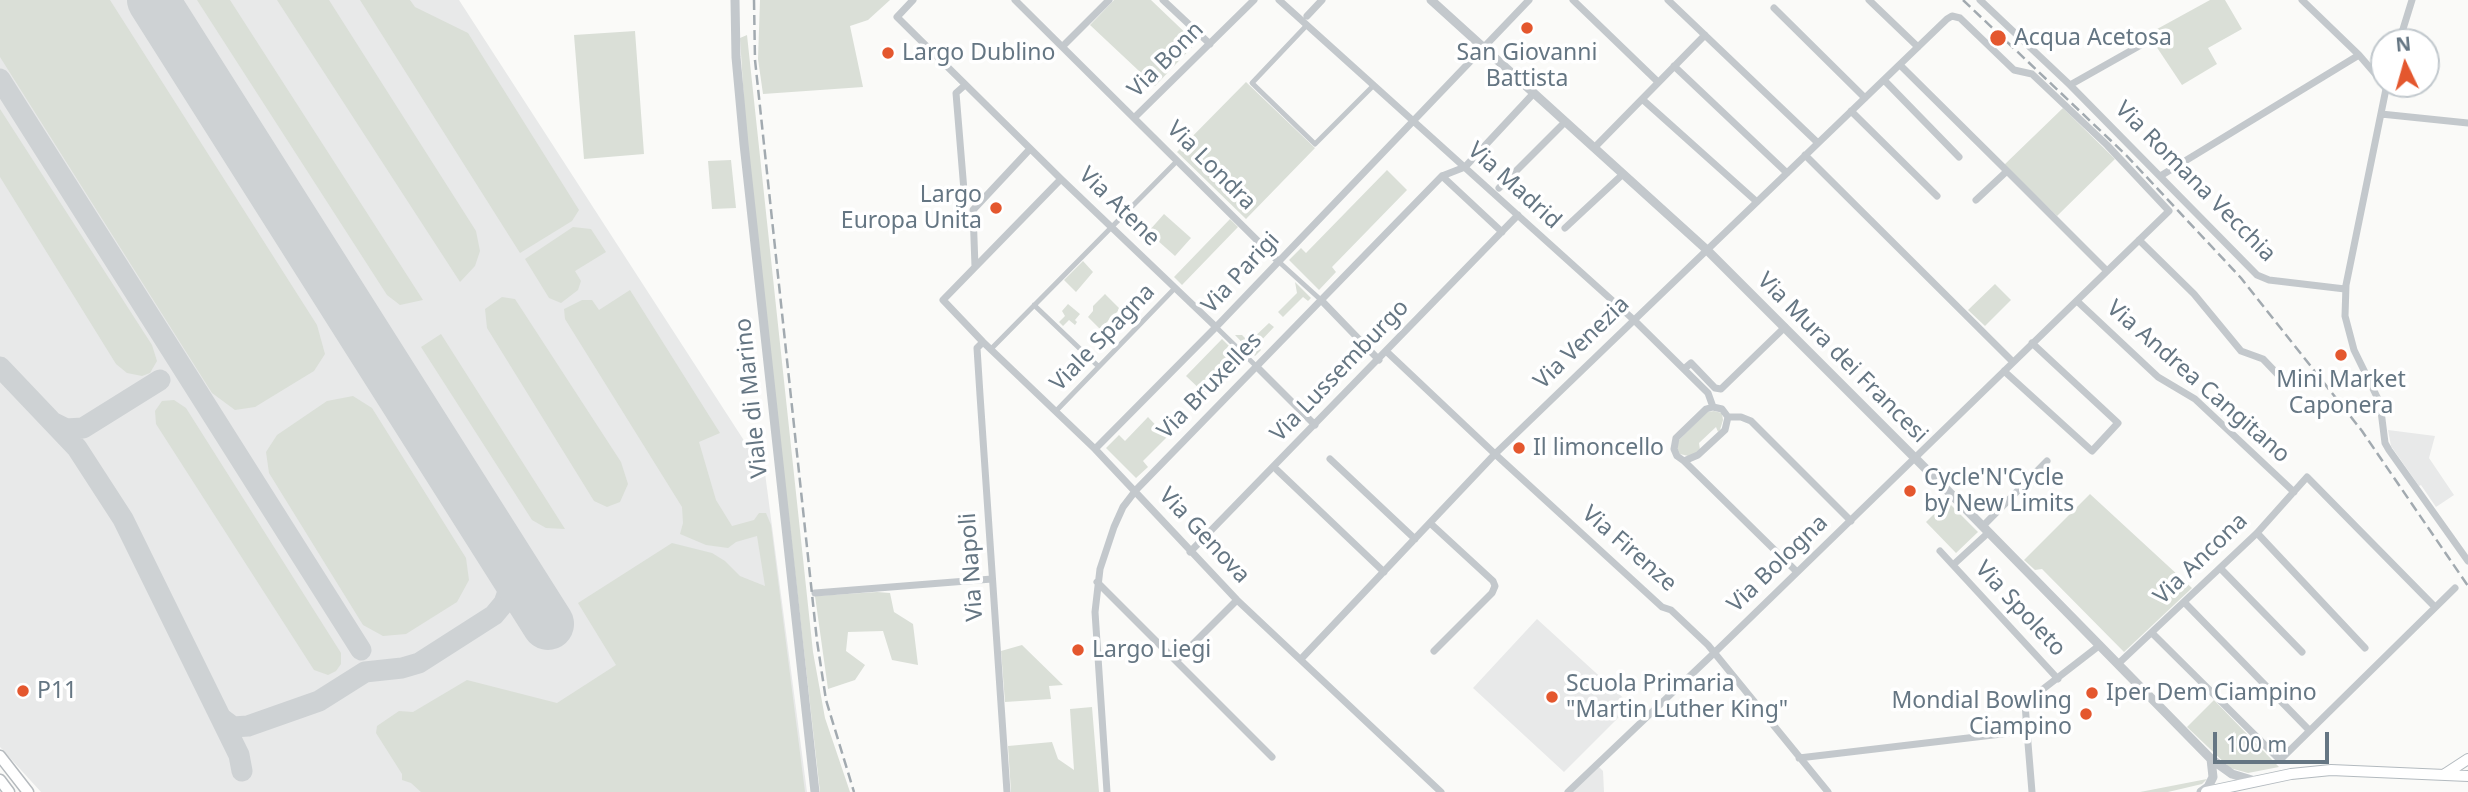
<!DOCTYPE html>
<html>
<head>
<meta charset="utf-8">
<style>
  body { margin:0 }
  #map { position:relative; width:2468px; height:792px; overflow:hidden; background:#fafaf8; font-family:"Noto Sans",sans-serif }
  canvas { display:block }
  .north { position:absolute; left:2370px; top:28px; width:70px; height:70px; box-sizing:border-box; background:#fff; border:2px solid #c1c8cd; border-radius:50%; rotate:355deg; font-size:19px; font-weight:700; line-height:28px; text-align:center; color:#657683 }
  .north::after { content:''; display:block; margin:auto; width:24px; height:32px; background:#e4572e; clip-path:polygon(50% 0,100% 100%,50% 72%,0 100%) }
  .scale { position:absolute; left:2213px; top:732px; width:116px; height:32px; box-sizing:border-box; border:4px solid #657683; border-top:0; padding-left:9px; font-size:21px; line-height:24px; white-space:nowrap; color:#657683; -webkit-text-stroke:5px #fff; paint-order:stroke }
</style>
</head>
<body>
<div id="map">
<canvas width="2468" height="792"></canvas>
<div class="north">N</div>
<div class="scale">100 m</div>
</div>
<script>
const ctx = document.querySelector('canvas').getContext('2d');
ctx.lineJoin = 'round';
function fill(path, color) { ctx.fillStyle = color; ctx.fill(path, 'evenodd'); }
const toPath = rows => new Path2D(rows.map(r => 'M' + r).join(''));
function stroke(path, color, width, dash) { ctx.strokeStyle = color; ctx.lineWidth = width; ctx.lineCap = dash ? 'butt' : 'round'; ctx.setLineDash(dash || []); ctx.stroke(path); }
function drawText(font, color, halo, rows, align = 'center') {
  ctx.font = font + ' "Noto Sans",sans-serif'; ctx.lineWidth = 7; ctx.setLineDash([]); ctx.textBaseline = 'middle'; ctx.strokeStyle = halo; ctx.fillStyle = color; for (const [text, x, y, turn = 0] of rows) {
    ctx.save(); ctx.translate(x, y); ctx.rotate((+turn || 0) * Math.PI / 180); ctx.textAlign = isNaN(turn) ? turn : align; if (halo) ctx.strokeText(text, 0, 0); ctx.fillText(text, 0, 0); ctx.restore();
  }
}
const built = toPath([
  [0,0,459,0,765,473,807,792,41,792,0,747],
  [2388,430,2435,436,2429,458,2454,495,2436,507,2421,485,2419,486,2391,446],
  [1537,619,1631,705,1564,772,1473,688],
  [1599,767,1603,771,1604,792,1572,792]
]);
const green = toPath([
  [0,0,110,0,317,325,325,354,314,371,255,407,235,410,212,393,0,57],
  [197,0,230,0,423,300,400,305,387,295],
  [277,0,329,0,476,231,480,251,475,266,460,282],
  [360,0,410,0,415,7,468,33,579,210,572,221,520,253],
  [760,0,890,0,868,20,850,26,863,87,763,94,758,59],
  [1114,0,1151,0,1196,43,1155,86,1090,25],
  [2210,0,2225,0,2242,29,2208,48,2217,64,2182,85,2148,34],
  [635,31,644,154,584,159,574,35],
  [747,35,813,652,825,718,850,792,820,792,747,149,740,38],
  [1246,82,1315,148,1246,219,1177,152],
  [2063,108,2115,159,2057,216,2004,165],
  [0,109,152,345,157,361,150,373,142,376,127,373,116,364,0,177],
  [731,160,736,208,712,209,708,161],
  [1387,170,1407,190,1332,267,1336,272,1319,290,1289,260,1301,248,1306,253],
  [1164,214,1191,238,1175,256,1148,232],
  [1230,219,1238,227,1182,285,1174,277],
  [573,227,591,229,606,252,575,271,581,281,578,290,561,303,549,298,525,259],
  [1083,261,1093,272,1076,292,1064,280],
  [1295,282,1311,298,1308,301,1303,297,1283,317,1278,312,1297,293],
  [1995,284,2011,300,1985,326,1968,310],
  [630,290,720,433,699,442,716,500,732,526,754,520,759,513,766,513,771,525,805,792,421,792,411,783,402,780,402,774,376,733,377,726,399,711,413,712,467,680,557,703,616,665,578,603,672,543,712,553,725,561,740,576,765,586,757,536,736,542,728,548,706,545,680,534,683,523,682,507,565,319,564,309,582,300,592,300,599,310],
  [1105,294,1120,309,1100,329,1088,317,1093,311,1093,306],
  [502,297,515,299,621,462,628,484,620,502,607,507,594,501,487,328,485,309],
  [1068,304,1080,314,1075,320,1077,322,1075,325,1069,320,1063,326,1059,322,1065,316,1062,311],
  [1269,323,1274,327,1257,345,1261,350,1255,356,1235,335,1242,335,1249,342],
  [441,334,565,529,546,528,532,520,421,347],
  [1222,339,1242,359,1206,395,1186,376],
  [353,396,372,408,466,558,469,580,457,602,406,634,383,636,363,625,269,473,266,452,277,435,327,401],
  [174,400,186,408,341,653,341,664,336,671,328,675,314,670,156,424,155,411,162,401],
  [1714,411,1722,413,1723,420,1720,430,1718,432,1716,427,1699,443,1700,450,1697,453,1688,456,1680,454,1677,448,1678,441,1707,412],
  [1148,417,1167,437,1143,461,1148,467,1136,478,1106,448,1119,435,1125,441],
  [2090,494,2192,588,2124,652,2042,569,2035,570,2024,560],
  [1947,501,1978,532,1956,553,1926,522],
  [877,592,890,593,894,612,913,624,918,665,892,660,883,631,848,632,846,651,865,665,855,680,828,689,815,596],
  [1022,645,1063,685,1049,686,1051,699,1005,702,1001,651],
  [2214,700,2279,767,2248,773,2230,768,2187,727],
  [1092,707,1099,792,1011,792,1008,746,1052,742,1058,759,1074,770,1070,709],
  [2207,779,2202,784,2168,792,2140,792]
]);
const taxiway = toPath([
  [0,79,361,650],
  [0,367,77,448,123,519,239,755,242,771],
  [54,423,66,429,83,428,160,380],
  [221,718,233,727,248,726,319,701,365,672,402,668,419,663,494,615,504,603,511,583,511,572,503,553]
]);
const runway = toPath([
  [153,0,548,624]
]);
const pedestrian = toPath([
  [1307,25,1252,83,1315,144,1374,85],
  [1278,261,1321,300],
  [1034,305,1098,366],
  [1216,327,1256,366],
  [991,349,1177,161],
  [1056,411,1175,288]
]);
const minor = toPath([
  [913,0,897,17,1061,179,1216,327],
  [1015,0,1278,261],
  [1163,0,1210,44],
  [1279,0,1634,320,1708,393,1713,407],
  [1573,0,1658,82],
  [1668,0,1818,143],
  [1869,0,1918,47],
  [1980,0,2070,85,2257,275,2269,280,2345,289],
  [2302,0,2359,55,2384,84],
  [1774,8,1865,98],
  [1307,16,1322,0],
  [2399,42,2412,0],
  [1063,46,1109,0],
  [1900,65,2007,171],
  [1674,66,1787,173],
  [1884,80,1959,157],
  [2387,84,2346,285,2345,316,2354,350,2380,403,2385,443,2389,450,2468,561],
  [2070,85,2148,41],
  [1642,99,1757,202],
  [1851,111,1937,196],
  [2381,114,2468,123],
  [1134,118,1254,0],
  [1594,148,1705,35],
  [1805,155,2013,362],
  [2162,175,2359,55],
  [1442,176,1502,232],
  [1061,179,943,300,983,342,1095,449,1237,600,1441,792],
  [1499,188,1565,122],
  [1976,200,2007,171,2107,271],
  [965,203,956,93,965,85],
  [1565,228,1623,174],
  [2139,240,2194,294,2241,351,2263,359,2285,382],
  [975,267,973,210,1030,149],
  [1321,300,1379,360],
  [2077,301,2158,377,2195,399,2294,492],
  [983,342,977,348,980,395,1007,792],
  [1386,351,1495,454,1662,607,1671,610,1708,645,1828,792],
  [1256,366,1315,425],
  [1684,369,1691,363,1715,388,1721,389,1785,327],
  [2004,371,2092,451,2118,423,2032,343],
  [1713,407,1722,409,1728,417,1725,430,1698,455,1684,461,1677,456,1674,449,1676,438,1706,409,1713,407],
  [1728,417,1741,417,1751,421,1851,521],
  [1095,449,1216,327,1529,0],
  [1330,459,1415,539],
  [1684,461,1797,572],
  [1277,470,1384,572],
  [1430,523,1493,581,1495,586,1492,593,1434,651],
  [1983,526,2047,461],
  [2257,533,2365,648],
  [1940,551,2058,679],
  [1190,552,1518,215],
  [1953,565,1989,532],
  [2221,569,2302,652],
  [1097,582,1176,661],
  [815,593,992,579],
  [1237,600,1176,661,1272,757],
  [2185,603,2309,730],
  [2152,633,2280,760,2455,588],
  [1301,659,1495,454,1947,19,1952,16,1960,18,2014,70,2032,74,2107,145,2169,211,1713,654,1568,792],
  [2118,664,2257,533,2307,477,2435,607],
  [2027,731,2025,703,2100,645],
  [1799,758,2027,731,2032,792],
  [1107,792,1095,612,1100,569,1114,527,1123,507,1136,490,1442,176,1465,167,1533,94]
]);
const tertiary = toPath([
  [735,0,736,57,744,144,815,792],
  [1431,0,1707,250,1952,495,2211,759,2232,774,2255,781],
  [2201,792,2208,787,2213,777,2211,759]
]);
const secondary = toPath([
  [2445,774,2468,759],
  [2206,792,2291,774,2331,770,2468,776]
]);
const primary = toPath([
  [0,756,28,792],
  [0,780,9,792]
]);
const rail = toPath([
  [754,0,755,60,817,641,826,700,854,792],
  [1963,0,2126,155,2241,278,2362,431,2468,586]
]);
const markers = [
  [1527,28,7,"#e4572e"],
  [1998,38,9,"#e4572e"],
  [888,53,7,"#e4572e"],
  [996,208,7,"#e4572e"],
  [2341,355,7,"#e4572e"],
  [1519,448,7,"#e4572e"],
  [1910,491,7,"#e4572e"],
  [1078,650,7,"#e4572e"],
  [23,691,7,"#e4572e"],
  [2092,693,7,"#e4572e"],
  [1552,697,7,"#e4572e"],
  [2086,714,7,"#e4572e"]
];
const poiNames = [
  ["Acqua Acetosa",2014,38],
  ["Largo Dublino",902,53],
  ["San Giovanni",1527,53,"center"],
  ["Battista",1527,79,"center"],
  ["Largo",982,195,"right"],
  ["Europa Unita",982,221,"right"],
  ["Mini Market",2341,380,"center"],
  ["Caponera",2341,406,"center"],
  ["Il limoncello",1533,448],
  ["Cycle'N'Cycle",1924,478],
  ["by New Limits",1924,504],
  ["Largo Liegi",1092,650],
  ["Scuola Primaria",1566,684],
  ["\"Martin Luther King\"",1566,710],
  ["P11",37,691],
  ["Iper Dem Ciampino",2106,693],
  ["Mondial Bowling",2072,701,"right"],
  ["Ciampino",2072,727,"right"]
];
const streetNames = [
  ["Via Bonn",1166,60,-45],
  ["Via Londra",1211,166,45],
  ["Via Romana Vecchia",2195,182,45],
  ["Via Madrid",1514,186,42],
  ["Via Atene",1119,207,44],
  ["Via Parigi",1241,273,-47],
  ["Viale Spagna",1103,338,-46],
  ["Via Venezia",1582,343,-44],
  ["Via Mura dei Francesi",1842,358,45],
  ["Via Lussemburgo",1340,371,-46],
  ["Via Andrea Cangitano",2198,382,41],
  ["Via Bruxelles",1210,386,-46],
  ["Viale di Marino",752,398,-96],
  ["Via Genova",1204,536,47],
  ["Via Firenze",1629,549,41],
  ["Via Ancona",2201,559,-44],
  ["Via Bologna",1778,564,-44],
  ["Via Napoli",972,567,-94],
  ["Via Spoleto",2020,609,47]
];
fill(built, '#e8e9e9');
fill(green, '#dadfd7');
stroke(taxiway, '#ced2d4', 21);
stroke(runway, '#ced2d4', 52);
stroke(secondary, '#b3babf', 12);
stroke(primary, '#b5babe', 13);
stroke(pedestrian, '#c3c8cc', 5);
stroke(minor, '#c3c8cc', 7);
stroke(tertiary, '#c3c8cc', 9);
stroke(secondary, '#fff', 10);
stroke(primary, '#fff', 10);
stroke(rail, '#a2aab0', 2.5, [10, 5]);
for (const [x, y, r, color] of markers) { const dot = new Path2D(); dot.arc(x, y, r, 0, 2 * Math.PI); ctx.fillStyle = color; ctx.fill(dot); stroke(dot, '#fff', 2.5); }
drawText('23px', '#657683', '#fff', poiNames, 'left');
drawText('23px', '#657683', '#fff', streetNames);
</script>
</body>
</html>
